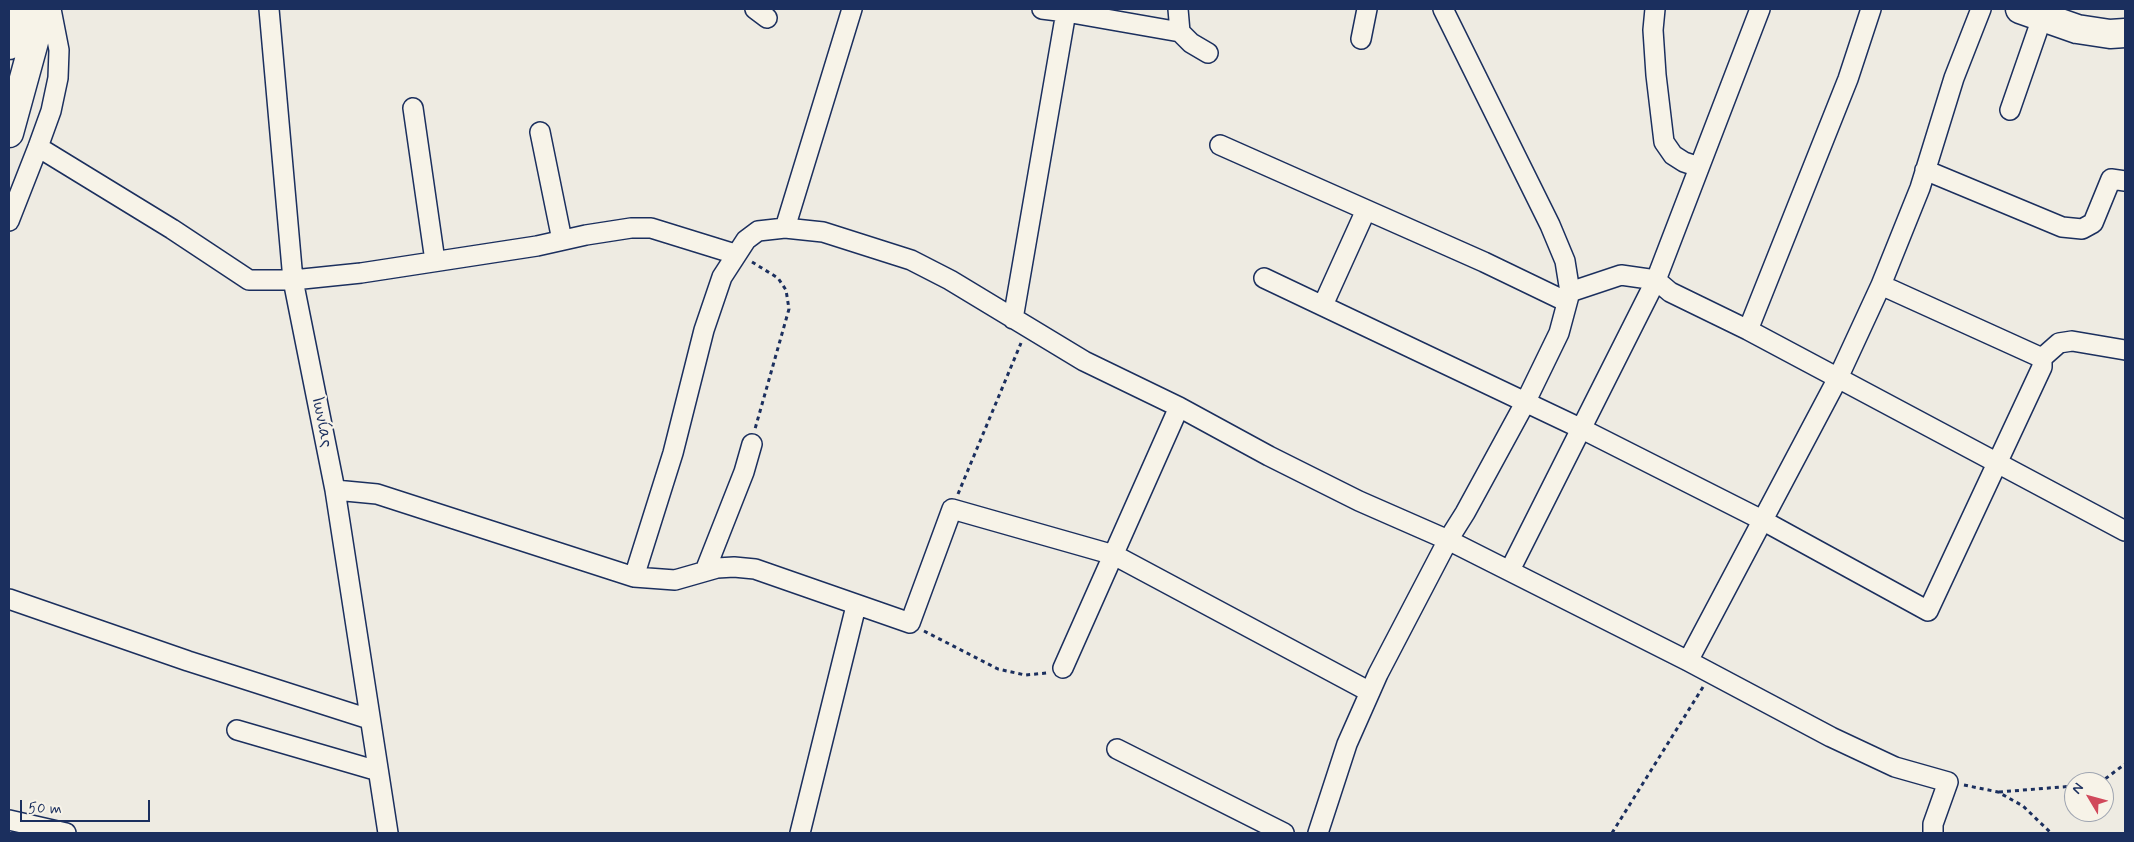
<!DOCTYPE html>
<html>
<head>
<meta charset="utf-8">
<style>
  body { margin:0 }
  #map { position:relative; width:2134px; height:842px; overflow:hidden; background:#eeebe2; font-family:Mynerve,sans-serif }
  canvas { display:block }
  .frame { position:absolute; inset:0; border:10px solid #1b2f5e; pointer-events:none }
  .north { position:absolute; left:2064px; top:772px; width:50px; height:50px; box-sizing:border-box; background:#f7f3e8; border:1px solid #9fa5b1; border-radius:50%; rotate:307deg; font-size:14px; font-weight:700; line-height:20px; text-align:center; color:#1b2f5e }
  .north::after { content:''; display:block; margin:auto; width:18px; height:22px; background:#d1495b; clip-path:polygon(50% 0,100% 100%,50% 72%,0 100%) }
  .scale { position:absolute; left:20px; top:800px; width:130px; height:22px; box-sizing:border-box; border:2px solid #1b2f5e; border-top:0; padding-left:6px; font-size:15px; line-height:18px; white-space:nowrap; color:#1b2f5e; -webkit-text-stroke:4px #f7f3e8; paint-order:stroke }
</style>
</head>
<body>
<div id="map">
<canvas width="2134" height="842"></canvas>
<div class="frame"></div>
<div class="north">N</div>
<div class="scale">50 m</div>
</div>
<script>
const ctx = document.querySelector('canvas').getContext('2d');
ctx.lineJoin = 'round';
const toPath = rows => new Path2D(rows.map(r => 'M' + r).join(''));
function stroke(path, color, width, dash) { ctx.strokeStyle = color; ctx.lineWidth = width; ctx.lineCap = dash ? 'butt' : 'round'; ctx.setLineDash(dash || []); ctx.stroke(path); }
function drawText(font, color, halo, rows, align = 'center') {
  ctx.font = font + ' Mynerve,sans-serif'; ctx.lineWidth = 4.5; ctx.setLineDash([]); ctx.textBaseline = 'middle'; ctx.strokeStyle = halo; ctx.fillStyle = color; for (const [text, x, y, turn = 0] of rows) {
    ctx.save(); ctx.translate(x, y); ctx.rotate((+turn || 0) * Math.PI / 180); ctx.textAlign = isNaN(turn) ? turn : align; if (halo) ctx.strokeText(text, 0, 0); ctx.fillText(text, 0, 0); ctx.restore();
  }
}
const path = toPath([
  [752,262,778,278,786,290,789,309,755,429],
  [958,494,1021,343],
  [924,631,998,669,1025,675,1047,673],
  [2098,782,2105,779,2125,764],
  [1964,785,1998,792,2023,806,2051,833],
  [1999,792,2074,786],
  [1612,833,1703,687]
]);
const street = toPath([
  [269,9,293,280,335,490,388,833],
  [755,9,767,18],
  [1178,9,1180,32,1191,43,1208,53],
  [1443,9,1550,225,1565,261,1570,292,1559,333,1525,403,1465,513,1448,540,1688,661,1831,737,1895,767,1948,782,1933,824,1933,833],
  [1655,9,1653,30,1656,75,1664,142,1673,155,1684,162,1699,167],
  [1066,12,1180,32],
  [1361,39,1367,9],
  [413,108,435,261],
  [2010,110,2045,9],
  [540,132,562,240],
  [1220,145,1484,262,1567,302],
  [38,147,172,229,249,280,293,280,361,273,537,246,586,235,631,228,651,228,735,254],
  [1925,170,2062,227,2082,229,2093,223,2111,179,2125,181],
  [9,221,38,147,51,111,58,78,59,50,51,9],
  [785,228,852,9],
  [1264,278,1582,429,1762,520,1928,611,2042,367,2042,358],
  [1881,285,2042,358],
  [1570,292,1621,275,1656,280,1670,292,1748,330,2125,531],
  [1323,305,1366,210],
  [1013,319,1066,12,1042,9],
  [1748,330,1848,79,1871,9],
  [2042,358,2059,343,2072,341,2125,350],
  [335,490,377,494,634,577,675,580,717,568,734,567,755,569,910,623,952,509,1114,555,1370,692],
  [1510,570,1656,280,1760,9],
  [705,571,744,472,752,444],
  [634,577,673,453,704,330,722,277,746,240,758,231,785,228,823,232,911,260,950,280,1084,361,1179,407,1269,456,1359,501,1448,540,1378,674,1347,744,1318,833],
  [9,599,188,661,369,719],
  [1688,661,1838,378,1881,285,1920,188,1954,78,1981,9],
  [1063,668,1179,407],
  [237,730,378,771],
  [1117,749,1284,833],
  [9,820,66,833],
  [800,833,856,606]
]);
const secondary = toPath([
  [2020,9,2077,29,2110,34,2125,33]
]);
const highway = toPath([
  [9,45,18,9],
  [9,133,43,9]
]);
const streetNames = [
  ["Ιωνίας",321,422,79]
];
stroke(street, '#1b2f5e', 22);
stroke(secondary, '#1b2f5e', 31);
stroke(highway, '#1b2f5e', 31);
stroke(path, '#1b2f5e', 3, [4, 4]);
stroke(street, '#f7f3e8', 19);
stroke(secondary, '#f7f3e8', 28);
stroke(highway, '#f7f3e8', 28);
drawText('18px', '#1b2f5e', '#f7f3e8', streetNames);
</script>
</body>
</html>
